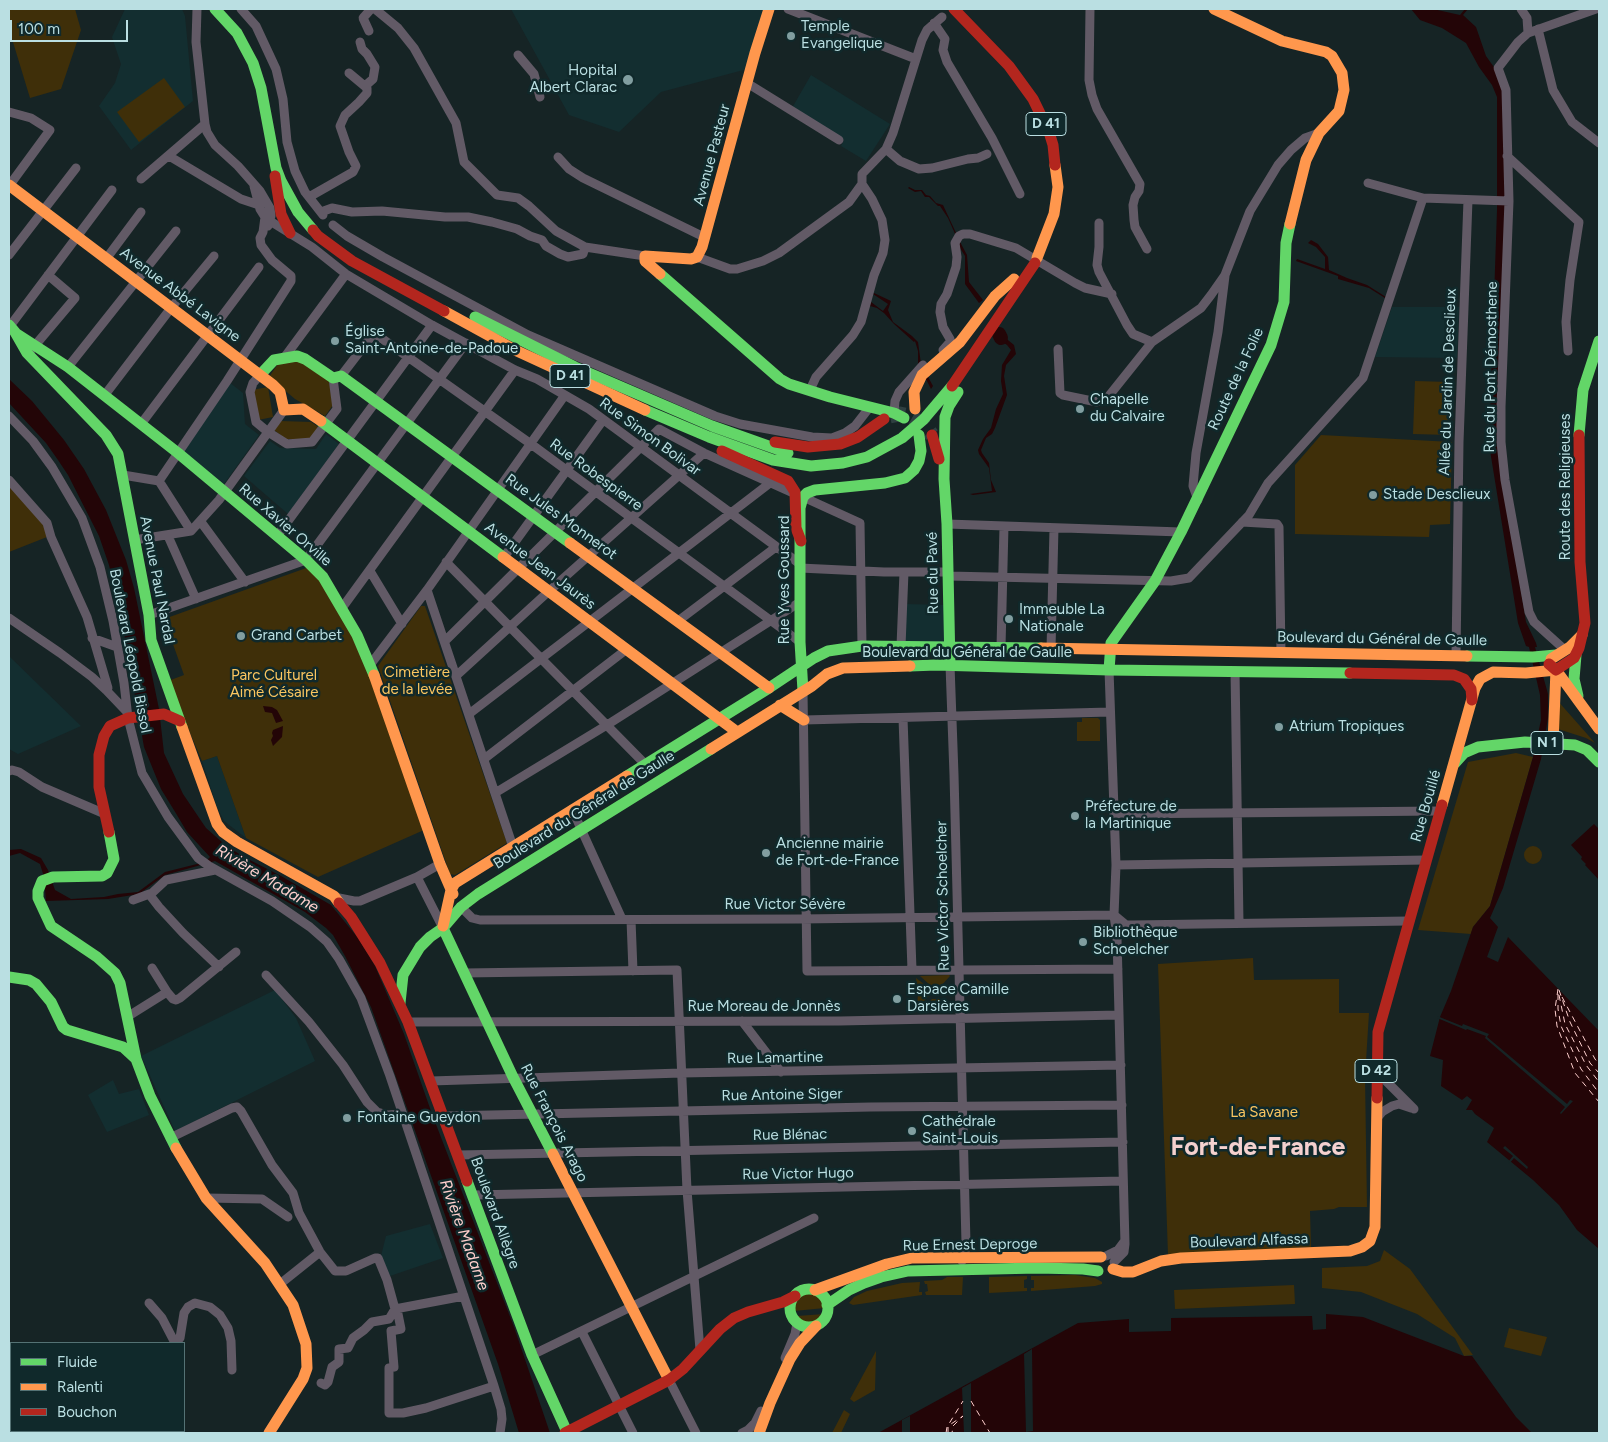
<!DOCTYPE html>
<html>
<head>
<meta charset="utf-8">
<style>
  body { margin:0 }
  #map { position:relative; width:1608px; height:1442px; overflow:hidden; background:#162425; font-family:Figtree,sans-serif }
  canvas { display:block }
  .frame { position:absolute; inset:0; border:10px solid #badfe2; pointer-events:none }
  .legend { position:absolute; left:10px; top:1342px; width:175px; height:90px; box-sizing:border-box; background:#10292b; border:1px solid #547274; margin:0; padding:6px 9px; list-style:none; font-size:15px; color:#badfe2 }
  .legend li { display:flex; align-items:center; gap:10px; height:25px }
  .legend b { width:25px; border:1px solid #547274 }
  .scale { position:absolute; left:10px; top:20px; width:118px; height:22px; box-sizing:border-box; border:2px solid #badfe2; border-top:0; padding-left:6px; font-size:15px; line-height:18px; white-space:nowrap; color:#badfe2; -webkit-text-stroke:4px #10292b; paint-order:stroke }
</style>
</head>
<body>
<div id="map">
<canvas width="1608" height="1442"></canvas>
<div class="frame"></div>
<ul class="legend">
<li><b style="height:6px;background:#63d668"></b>Fluide</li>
<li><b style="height:6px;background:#ff974d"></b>Ralenti</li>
<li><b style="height:6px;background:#b3261e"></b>Bouchon</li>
</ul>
<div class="scale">100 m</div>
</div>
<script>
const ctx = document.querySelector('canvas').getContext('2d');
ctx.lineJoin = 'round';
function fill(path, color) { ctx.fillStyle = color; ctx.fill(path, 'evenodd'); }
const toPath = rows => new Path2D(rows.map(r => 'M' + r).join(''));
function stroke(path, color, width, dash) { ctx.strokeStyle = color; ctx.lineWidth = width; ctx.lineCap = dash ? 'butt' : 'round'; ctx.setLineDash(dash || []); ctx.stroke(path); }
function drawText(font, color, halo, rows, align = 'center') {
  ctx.font = font + ' Figtree,sans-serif'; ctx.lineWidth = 5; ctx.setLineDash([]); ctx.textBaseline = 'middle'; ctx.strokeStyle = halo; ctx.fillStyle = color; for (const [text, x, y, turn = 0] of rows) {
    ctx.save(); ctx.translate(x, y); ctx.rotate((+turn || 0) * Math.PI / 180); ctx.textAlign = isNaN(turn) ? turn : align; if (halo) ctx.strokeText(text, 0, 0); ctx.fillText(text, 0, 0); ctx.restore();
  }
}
const built = toPath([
  [125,9,182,9,185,16,193,101,131,150,99,106,115,83,121,64,112,37],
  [511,9,767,9,751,68,661,92,619,132,569,115],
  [811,75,890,124,866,161,841,146,844,140,792,108],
  [1392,307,1459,307,1457,358,1375,357],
  [229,382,243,393,245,424,259,435,224,484,184,451],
  [326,434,339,444,288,514,244,476,270,441,280,448,316,449],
  [905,604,945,605,944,645,903,645],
  [9,656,81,726,18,754,9,749],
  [217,756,246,838,224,821,217,807,202,761],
  [275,990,296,1018,315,1061,175,1131,141,1056],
  [113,1080,119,1094,139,1089,149,1115,107,1132,88,1095],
  [430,1224,443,1258,390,1276,381,1256,386,1236]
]);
const green = toPath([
  [9,9,75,9,81,30,61,89,30,98,9,29],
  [164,78,185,107,139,142,117,112],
  [296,359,329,381,333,405,325,416,295,399,269,377,278,364],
  [1415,381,1449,382,1449,435,1413,434],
  [268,387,273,417,258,420,252,390],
  [281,421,311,422,320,428,312,439,286,439,274,430],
  [1321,435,1452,442,1450,524,1430,525,1429,537,1295,534,1295,465],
  [9,485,44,525,47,537,9,552],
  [309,567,320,577,351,634,366,667,424,830,318,877,246,838,217,756,202,761,168,681,184,675,164,619],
  [421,606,425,606,507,843,455,875,450,874,378,666],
  [1557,700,1595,743,1586,738,1558,729],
  [1082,718,1098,718,1100,720,1100,741,1077,741,1077,722,1082,722],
  [1516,753,1533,757,1490,906,1473,927,1471,934,1418,930,1468,762],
  '1524 855a9 9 0 1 1 18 0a9 9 0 1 1-18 0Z',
  [1253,958,1254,980,1339,979,1339,1013,1369,1013,1365,1077,1367,1207,1339,1207,1334,1209,1310,1211,1311,1247,1168,1255,1158,964],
  [920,976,949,975,950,976,940,987,931,986],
  [916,978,929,988,929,990,917,990],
  [918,994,927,994,929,996,917,1008],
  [932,999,939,999,950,1010,921,1010],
  [1384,1250,1410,1269,1473,1355,1464,1356,1455,1338,1417,1314,1361,1292,1322,1288,1322,1268,1367,1266,1380,1261],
  [1075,1275,1095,1278,1102,1282,1102,1284,1095,1286,1031,1291,1031,1288,1034,1288,1034,1280,1031,1280,1031,1276],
  [1027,1276,1027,1279,1024,1280,1024,1288,1027,1288,1027,1291,989,1293,989,1277],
  [947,1277,963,1277,962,1295,926,1295,925,1292,928,1291,927,1284,925,1284,924,1281,942,1280],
  [920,1282,919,1292,922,1292,922,1295,853,1305,849,1303,854,1297,867,1291,902,1283],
  [1294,1285,1295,1304,1175,1309,1174,1290],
  [808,1293,813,1293,820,1297,825,1308,794,1311,796,1302,802,1295],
  [824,1314,817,1321,809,1323,802,1321,797,1316],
  [1509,1328,1547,1337,1541,1356,1504,1347],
  [876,1351,875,1390,854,1402,850,1399],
  [844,1410,850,1414,841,1433,832,1433]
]);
const water = toPath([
  [1411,9,1433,9,1460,15,1465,9,1468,9,1463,15,1476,27,1486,56,1501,77,1504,94,1507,194,1501,469,1526,622,1536,643,1537,647,1535,647,1548,694,1548,718,1541,759,1503,888,1490,918,1498,927,1487,957,1498,962,1508,937,1599,1031,1599,1249,1577,1230,1559,1205,1533,1180,1487,1142,1494,1128,1475,1114,1472,1110,1466,1110,1472,1100,1467,1096,1462,1100,1441,1086,1443,1060,1430,1056,1440,1017,1451,991,1473,927,1490,906,1533,757,1541,720,1540,695,1529,647,1526,646,1518,623,1489,444,1497,210,1497,97,1492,85,1479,67,1466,43,1442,28,1420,20],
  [909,187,915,190,922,190,926,195,930,196,936,203,943,205,957,235,956,236,948,218,940,206,938,206,929,197,925,197,921,191,915,192,908,188],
  [959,240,967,255,969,282,983,300,979,303,965,284,965,256,957,243],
  [1311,240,1318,244,1328,257,1329,270,1347,278,1367,285,1386,297,1385,298,1369,288,1338,279,1338,276,1296,261,1297,259,1325,269,1325,257,1316,247,1308,243],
  [874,293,891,301,888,310,893,322,912,336,918,342,921,364,933,386,931,389,918,363,918,351,915,341,914,342,894,324,884,313,877,308,870,306,871,302,883,311,888,304,873,294],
  [1003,336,1014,345,1016,354,1006,365,1004,376,1007,395,995,428,992,434,986,438,981,450,982,453,989,463,991,480,996,492,973,495,970,494,992,491,989,468,979,454,978,450,983,439,991,428,996,409,1003,394,1001,381,1002,365,1011,350,1007,345,1000,340],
  [9,379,32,401,64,440,84,469,106,510,126,560,134,588,159,709,164,753,183,794,206,828,223,843,242,856,281,876,331,905,358,938,375,966,404,1034,432,1114,514,1327,550,1433,519,1433,498,1364,371,1007,345,956,333,935,326,928,305,912,215,861,165,875,139,894,108,899,46,901,44,877,40,864,20,853,9,856,9,850,21,849,41,858,48,870,55,890,71,899,104,897,118,894,138,892,165,872,205,862,210,857,187,832,177,815,161,789,144,747,120,610,109,565,99,536,68,475,58,460,46,443,9,403],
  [263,706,272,707,277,710,283,721,276,723,272,713,265,712],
  [283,726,282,737,273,746,271,740,273,736,272,733,273,730],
  [1594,824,1599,829,1599,880,1585,865,1586,864,1581,859,1582,857,1571,845],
  [1326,1314,1363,1317,1464,1356,1472,1356,1516,1417,1532,1433,878,1433,1078,1323,1129,1319,1129,1332,1171,1331,1171,1318,1312,1316,1313,1330,1326,1329]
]);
const pier = toPath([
  [1437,1016,1462,1026,1463,1024,1489,1034,1487,1037,1567,1104,1570,1100,1573,1101,1561,1114,1560,1113,1565,1107,1485,1038,1486,1036,1467,1029,1466,1030,1442,1020,1437,1018],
  [1505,1146,1528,1167,1527,1169,1514,1158,1509,1164,1508,1162,1513,1156,1503,1148],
  [1032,1349,1033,1431,1026,1432,1024,1354],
  [971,1383,971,1433,964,1433,962,1388],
  [910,1416,910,1433,902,1433,902,1420]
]);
const river = toPath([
  [999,334,1001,338]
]);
const ferry = toPath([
  [1558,989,1555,1009,1557,1026,1575,1073,1599,1102],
  [1559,990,1570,1022,1590,1063,1599,1073],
  [1558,994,1558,1009,1561,1026,1581,1069,1599,1093],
  [1559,995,1565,1024,1586,1065,1599,1082],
  [1562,997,1595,1059,1599,1064],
  [971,1401,990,1433],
  [946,1433,947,1427,963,1401],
  [948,1433,948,1426,963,1416,953,1426,952,1433]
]);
const highwayTunnel = toPath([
  [890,416,900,414,909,416,923,424,932,435]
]);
const street = toPath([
  [197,9,196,42,205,124,207,132,215,145,238,166,260,191,270,208,271,216,268,226],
  [241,9,256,26,276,69,283,99,287,142,295,171,305,192,323,215],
  [375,9,398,28,414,48,456,123,464,162,497,195,518,198,529,206,556,231,585,247,645,256],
  [788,9,916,59],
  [1090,9,1089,80,1092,95,1097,109,1140,184,1139,191,1135,197,1133,205,1134,220,1135,227,1147,249],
  [1521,9,1527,18,1528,33],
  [934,23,945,39,943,50,947,62,992,138,1020,194],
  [1538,29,1553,90,1572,122,1599,143],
  [369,31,363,18,371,9],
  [360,42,362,49,367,54,375,67,373,79,365,86],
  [518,55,534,74,540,97],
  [747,83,839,140],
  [9,112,31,118,50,130,9,186],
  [886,149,900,161,919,169,932,168,968,159,978,158,987,154],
  [169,156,241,199,256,204,263,201],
  [1507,156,1579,222,1570,280,1566,322,1568,351],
  [558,157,569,169,583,178,704,237],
  [141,179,205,124],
  [1368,183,1423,198,1509,201],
  [254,186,260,209,265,217,270,221,312,247,346,274,432,325,515,370,537,379,589,409,800,564],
  [309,197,353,172,356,166,349,152,340,126,345,115,359,102,367,93,367,88,349,73],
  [321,212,332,208,352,212,382,211,445,217,468,217,492,222,517,229,530,236,542,240,546,246,560,254,568,257,583,254,585,247],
  [1099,223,1099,247,1097,265,1099,272,1127,325,1133,334,1152,342],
  [333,225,347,236,383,257,528,335,715,416,740,424,812,437,832,438,845,433,855,426,869,408],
  [9,255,76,168],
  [697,257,730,269,737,269,763,261,779,253,849,202,862,184,862,174,886,149,893,133,922,40,927,30,942,17],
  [106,259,141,212],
  [10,326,112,190],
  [32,349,75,298,48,275],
  [1058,349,1060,393,1063,395,1097,402,1108,397,1152,342,1201,308,1211,295,1225,275,1250,211,1278,165,1291,150,1305,138,1319,133],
  [943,350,950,342,950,339,943,327,940,312,941,304,947,294,956,267,957,257,955,243,959,236,963,234,970,234,1016,248,1075,283,1085,288,1112,294],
  [284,358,346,274],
  [68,367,176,231],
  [260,375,253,383,250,392,256,422,268,432,287,444,312,442,337,409,333,378],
  [341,376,374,333,531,444,800,642],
  [810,390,816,377,853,335,861,322,874,275,883,253,885,240,882,220,872,199,862,184],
  [104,396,171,308,214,256],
  [894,413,895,401,899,392,923,365],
  [9,416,33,441,52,467,82,518,100,567,113,621,124,683,128,718,142,773,168,817,198,858,209,866,272,901,310,927,327,942,339,959,361,998,390,1076,494,1386,501,1409,502,1419,500,1433],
  [141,424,259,267],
  [123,475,159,481,227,381,291,281,291,276,272,260,261,245,260,238,263,232,265,217],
  [9,480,47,523,51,537,87,617,108,688,106,690],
  [159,481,191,531],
  [803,497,860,523,862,646],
  [1198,500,1193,486,1196,453,1218,332,1225,276],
  [201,522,245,582],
  [1242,522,1277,524,1279,527,1281,653],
  [947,524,1181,532],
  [168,536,196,599],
  [277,536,432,325],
  [134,540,191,531,219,500,284,410],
  [504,557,603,420],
  [446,562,645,764],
  [800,568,884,572,948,572],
  [370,571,402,624],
  [948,576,1171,581,1189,578,1249,515,1268,483,1363,378,1423,198],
  [427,590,513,847],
  [342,608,515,370],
  [149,615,306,560,466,343],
  [9,618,60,653,92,677,106,690,127,712],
  [678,621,776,547],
  [92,638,117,647],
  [445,641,659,429,704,453,793,493],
  [901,646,904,572],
  [1001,647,1004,526],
  [1051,649,1054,528],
  [1565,650,1534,622,1529,612,1505,480,1501,442,1501,407,1509,201,1506,90,1498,68,1518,42,1528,33,1596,9],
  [1456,655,1459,442,1468,200],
  [370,665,427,590,565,395],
  [950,665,954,775,966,1243,965,1252,962,1261],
  [1109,670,1116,865,1114,915,1117,938,1125,1244,1124,1252,1114,1262],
  [1235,671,1239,923],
  [456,676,548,592,704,453],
  [803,691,807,971,1118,969],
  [469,714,770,483],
  [903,718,912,970],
  [804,720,1110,712],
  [484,759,627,649],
  [9,771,12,770,19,772,42,787,105,814],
  [495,793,607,725,800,602],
  [572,809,622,919],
  [1114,814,1440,811],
  [1116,865,1426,860],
  [417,877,443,928],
  [149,894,159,907,183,933,219,967],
  [334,897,354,901,360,901,417,877,440,864],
  [133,900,152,893,166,880,215,870],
  [461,907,472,918,480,920,800,919,1114,915],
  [1114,915,1126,925,1132,925,1408,921],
  [631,920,633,971],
  [152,968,167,992],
  [464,973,677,970,687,1190,700,1350],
  [266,975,309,1022,343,1065,367,1102,377,1112,388,1115,402,1114],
  [127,1017,167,992,173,999,176,1000,180,998,236,952],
  [742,1021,781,1072],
  [408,1022,840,1021,1119,1015],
  [1377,1072,1414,1109],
  [431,1081,681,1073,1121,1065],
  [443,1116,871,1107,1122,1105],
  [1377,1118,1382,1112,1392,1106,1399,1104,1411,1108],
  [170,1138,232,1108,237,1107,241,1111,272,1165,293,1193,299,1213,320,1252,335,1271,346,1271,375,1258,378,1258,387,1280,395,1309,464,1296],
  [458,1155,1123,1142],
  [473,1195,1123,1181],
  [206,1198,262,1199,288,1217],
  [1106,1256,1118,1250,1124,1242],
  [280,1284,320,1252],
  [149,1303,162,1318,175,1343],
  [397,1309,401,1329,391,1331,394,1367,389,1368,389,1413,403,1413,426,1408,494,1386],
  [582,1332,633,1433],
  [176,1343,180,1338,184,1313,188,1307,195,1303,210,1307,220,1315,228,1328,231,1341,232,1370],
  [532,1355,814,1218],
  [785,1358,795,1334,797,1323],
  [669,1380,696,1433],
  [321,1383,325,1385,328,1382,332,1367,339,1362,339,1349,348,1348,353,1338,364,1330,372,1322,389,1319,395,1309],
  [9,1403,11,1404],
  [178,1431,178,1433],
  [22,1433,22,1431],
  [742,1433,748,1430,755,1423,761,1411]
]);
const fast = toPath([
  [215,9,237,33,253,63,261,88,276,168,281,181,298,212,313,230],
  [660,274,780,379,789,384,830,397,894,413,904,418],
  [475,317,575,367,712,426,788,453],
  [9,325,15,332,27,353,106,435,118,454,149,615,151,640,182,727],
  [17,334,68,367,178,453,306,560,323,577,357,635,374,675],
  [260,375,274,360,297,356,305,359,333,378,341,376,570,543],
  [645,410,709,437,773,460,811,466,843,463,867,457,902,438,924,419,952,386],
  [321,421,503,557],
  [1579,435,1583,390,1599,341],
  [944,479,947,524,950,665],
  [944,479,945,417,949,406,958,392],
  [1576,655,1574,679,1578,696],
  [1467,656,1533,657,1556,655],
  [910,666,936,665,1109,670,1350,673],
  [1109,670,1111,643,1155,581,1181,532,1271,345,1284,302,1286,243,1290,224],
  [803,691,800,642,800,508,803,497,807,493,815,490,885,483,905,478,914,470,919,461,921,451,919,435],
  [1455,763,1464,753,1478,747,1525,742,1575,745,1587,750,1599,762],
  [627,776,769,688,814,658,828,651,862,646,1041,648],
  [109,832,114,859,107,873,102,876,53,877,42,881,38,891,38,898,51,926,97,957,115,973,120,983,136,1059,150,1096,176,1148],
  [443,928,513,1077,553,1154],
  [9,977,29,980,36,984,51,1002,63,1027,67,1030,123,1047,136,1059],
  [400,1003,403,975,420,947,430,937,443,928,461,907,478,894,711,749],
  [467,1181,532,1355,567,1432],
  '790 1308a19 19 0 1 1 38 0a19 19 0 1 1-38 0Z',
  [827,1305,849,1290,864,1283,881,1277,908,1271,1037,1268,1083,1269,1098,1271]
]);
const slow = toPath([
  [1214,9,1282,41,1326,52,1332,56,1342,73,1344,90,1339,111,1319,133,1306,160,1290,224],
  [9,185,273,385,280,392,284,410,303,409,321,421],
  [1037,258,1054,214,1058,187,1055,165],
  [660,274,645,261,645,256,691,259,697,257,702,247,755,53,769,9],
  [444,311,517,351,645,410],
  [915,409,914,392,922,375,960,342,995,296,1014,279],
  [570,543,769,688],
  [503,557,737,732],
  [1041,648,1467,656],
  [1551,659,1570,647,1582,635],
  [1556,670,1599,729],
  [374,675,440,864,453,894],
  [780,705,804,720],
  [182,727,217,824,223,832,237,842,334,896,339,903],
  [1553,743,1556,670],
  [711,749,812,686,827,674,843,668,910,666],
  [1442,805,1475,688,1480,679,1493,672,1526,673,1556,670],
  [443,926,451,890,455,883,627,776],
  [176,1148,206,1198,265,1263,293,1305,306,1344,307,1368,303,1379,269,1433],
  [553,1154,669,1380],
  [1113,1269,1123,1272,1133,1272,1161,1261,1181,1258,1350,1251,1362,1247,1370,1241,1375,1227,1377,1098],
  [815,1290,887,1264,912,1258,1101,1257],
  [759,1433,770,1403,790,1359,800,1343,816,1326]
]);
const jam = toPath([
  [954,9,1009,66,1033,99,1049,132,1053,145,1055,165],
  [275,176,281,214,290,233],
  [313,230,318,236,352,261,444,311],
  [952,386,1035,263],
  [932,435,939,459],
  [775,442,808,447,840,444,858,437,884,419],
  [722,451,788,481,795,492,796,528,801,541],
  [1549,664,1556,670,1574,658,1579,648,1585,623,1580,562,1579,435],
  [1350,673,1454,675,1464,679,1471,689,1472,700],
  [109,832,99,787,99,755,104,736,110,726,128,718,164,714,180,721],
  [339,903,351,917,380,963,408,1022,467,1181],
  [1377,1098,1378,1032,1442,805],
  [565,1433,669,1380,683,1369,720,1329,734,1318,748,1312,783,1302,795,1296]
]);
const markers = [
  [791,36,5,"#819ea0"],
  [628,80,6,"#819ea0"],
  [335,341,5,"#819ea0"],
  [1080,409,5,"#819ea0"],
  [1373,495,5,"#819ea0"],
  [1009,619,5,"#819ea0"],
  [241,636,5,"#819ea0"],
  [1279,727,5,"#819ea0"],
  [1075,816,5,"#819ea0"],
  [766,853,5,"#819ea0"],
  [1083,942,5,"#819ea0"],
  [897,999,5,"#819ea0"],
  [347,1118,5,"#819ea0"],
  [912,1131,5,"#819ea0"]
];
const shields = [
  [1046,124,40],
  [570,376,40],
  [1547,743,32],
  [1376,1071,42]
];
const shieldNames = [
  ["D 41",1046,124],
  ["D 41",570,376],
  ["N 1",1547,743],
  ["D 42",1376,1071]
];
const poiNames = [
  ["Temple",801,27],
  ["Evangelique",801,44],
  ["Hopital",617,71,"right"],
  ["Albert Clarac",617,88,"right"],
  ["Église",345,332],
  ["Saint-Antoine-de-Padoue",345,349],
  ["Chapelle",1090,400],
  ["du Calvaire",1090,417],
  ["Stade Desclieux",1383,495],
  ["Immeuble La",1019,610],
  ["Nationale",1019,627],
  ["Grand Carbet",251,636],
  ["Atrium Tropiques",1289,727],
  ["Préfecture de",1085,807],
  ["la Martinique",1085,824],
  ["Ancienne mairie",776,844],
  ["de Fort-de-France",776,861],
  ["Bibliothèque",1093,933],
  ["Schoelcher",1093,950],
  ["Espace Camille",907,990],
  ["Darsières",907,1007],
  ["Fontaine Gueydon",357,1118],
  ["Cathédrale",922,1122],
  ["Saint-Louis",922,1139]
];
const streetNames = [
  ["Avenue Pasteur",712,155,-75],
  ["Avenue Abbé Lavigne",180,295,37],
  ["Rue du Pont Démosthene",1491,367,-89],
  ["Route de la Folie",1236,379,-65],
  ["Allée du Jardin de Desclieux",1448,382,-88],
  ["Rue Simon Bolivar",650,437,36],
  ["Rue Robespierre",596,475,36],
  ["Route des Religieuses",1566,487,-90],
  ["Rue Jules Monnerot",561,517,36],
  ["Rue Xavier Orville",285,525,41],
  ["Avenue Jean Jaurès",540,566,37],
  ["Rue du Pavé",933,573,-91],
  ["Avenue Paul Nardal",157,580,79],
  ["Rue Yves Goussard",785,580,-90],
  ["Boulevard du Général de Gaulle",1382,639,1],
  ["Boulevard Léopold Bissol",130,651,79],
  ["Boulevard du Général de Gaulle",967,653],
  ["Rue Bouillé",1426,806,-74],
  ["Boulevard du Général de Gaulle",584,810,-32],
  ["Rue Victor Schoelcher",943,896,-91],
  ["Rue Victor Sévère",785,905],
  ["Rue Moreau de Jonnès",764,1007],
  ["Rue Lamartine",775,1058,-1],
  ["Rue Antoine Siger",782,1095,-1],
  ["Rue François Arago",554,1123,63],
  ["Rue Blénac",790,1135,-1],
  ["Rue Victor Hugo",798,1174,-1],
  ["Boulevard Allègre",495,1213,70],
  ["Boulevard Alfassa",1249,1241,-2],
  ["Rue Ernest Deproge",970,1245,-1]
];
const parkNames = [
  ["Cimetière",417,673],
  ["de la levée",417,690],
  ["Parc Culturel",274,676],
  ["Aimé Césaire",274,693],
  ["La Savane",1264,1113]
];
const waterNames = [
  ["Rivière Madame",267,879,31],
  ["Rivière Madame",464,1235,70]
];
const townNames = [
  ["Fort-de-France",1258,1148]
];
fill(built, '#132e30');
fill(green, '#3f2f09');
fill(water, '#230507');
fill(pier, '#162425');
stroke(river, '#230507', 14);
stroke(ferry, '#fecfcd', 1, [6, 5]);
stroke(highwayTunnel, '#2f4041', 15, [15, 8]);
stroke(street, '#625a66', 9);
stroke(fast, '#63d668', 11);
stroke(slow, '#ff974d', 11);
stroke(jam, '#b3261e', 11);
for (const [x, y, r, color] of markers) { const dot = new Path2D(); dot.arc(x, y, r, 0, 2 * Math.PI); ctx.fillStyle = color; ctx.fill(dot); stroke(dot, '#10292b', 2); }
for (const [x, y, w] of shields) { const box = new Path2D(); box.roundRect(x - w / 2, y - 11.5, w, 23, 4); ctx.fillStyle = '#10292b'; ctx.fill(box); stroke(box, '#badfe2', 1); }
drawText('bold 14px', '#badfe2', null, shieldNames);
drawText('15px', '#badfe2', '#10292b', poiNames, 'left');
drawText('15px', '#badfe2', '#10292b', streetNames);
drawText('15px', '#fbc660', '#10292b', parkNames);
drawText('italic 16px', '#fecfcd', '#10292b', waterNames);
drawText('bold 25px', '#f4d1cf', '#10292b', townNames);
</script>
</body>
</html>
